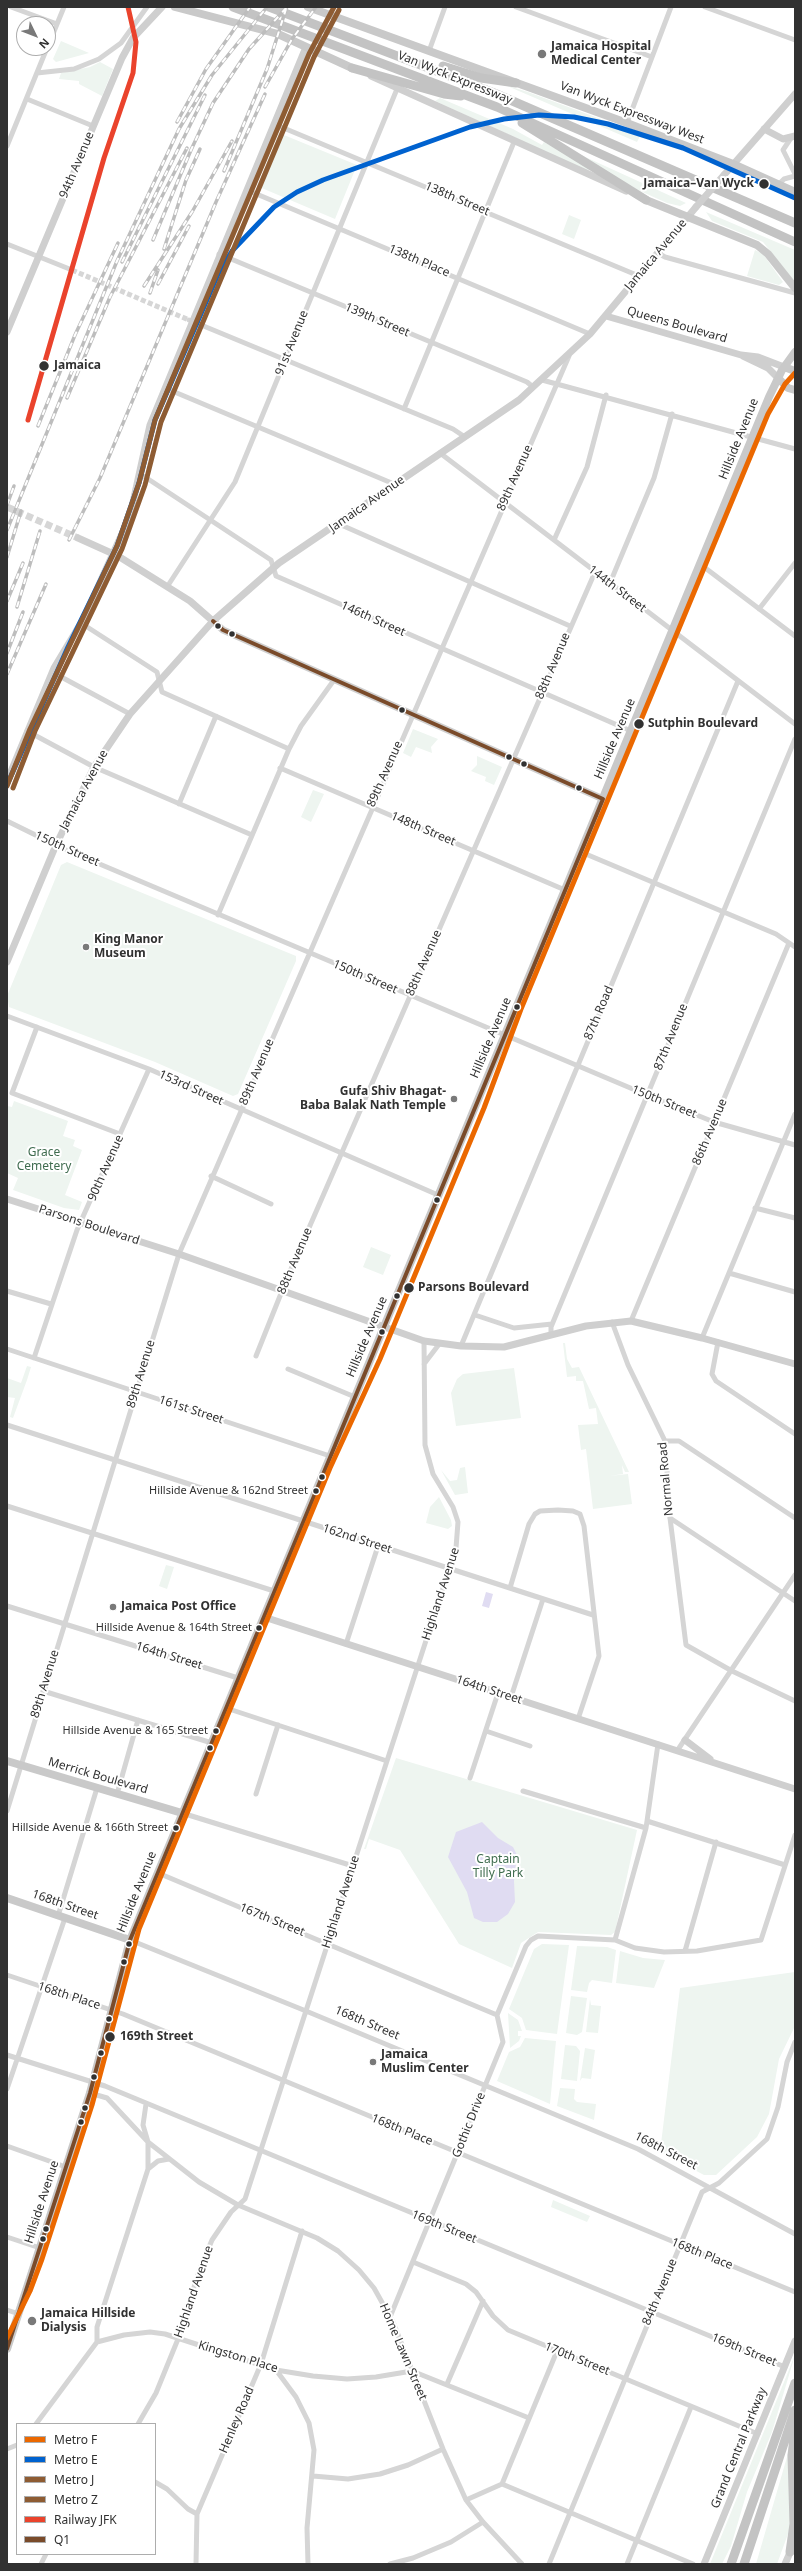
<!DOCTYPE html>
<html>
<head>
<meta charset="utf-8">
<style>
  body { margin:0 }
  #map { position:relative; width:802px; height:2571px; overflow:hidden; background:#fff; font-family:"Noto Sans",sans-serif }
  canvas { display:block }
  .frame { position:absolute; inset:0; border:8px solid #313131; pointer-events:none }
  .legend { position:absolute; left:16px; top:2423px; width:140px; height:132px; box-sizing:border-box; background:#fff; border:1px solid #adadad; margin:0; padding:5px 7px; list-style:none; font-size:12px; color:#313131 }
  .legend li { display:flex; align-items:center; gap:8px; height:20px }
  .legend b { width:20px; border:1px solid #adadad }
  .north { position:absolute; left:16px; top:16px; width:40px; height:40px; box-sizing:border-box; background:#fff; border:1px solid #adadad; border-radius:50%; rotate:133deg; font-size:11px; font-weight:700; line-height:16px; text-align:center; color:#313131 }
  .north::after { content:''; display:block; margin:auto; width:14px; height:18px; background:#797979; clip-path:polygon(50% 0,100% 100%,50% 72%,0 100%) }
</style>
</head>
<body>
<div id="map">
<canvas width="802" height="2571"></canvas>
<div class="frame"></div>
<ul class="legend">
<li><b style="height:5px;background:#eb6800"></b>Metro F</li>
<li><b style="height:5px;background:#0062cf"></b>Metro E</li>
<li><b style="height:5px;background:#8e5c33"></b>Metro J</li>
<li><b style="height:5px;background:#8e5c33"></b>Metro Z</li>
<li><b style="height:5px;background:#ea432c"></b>Railway JFK</li>
<li><b style="height:5px;background:#7a4b2a"></b>Q1</li>
</ul>
<div class="north">N</div>
</div>
<script>
const ctx = document.querySelector('canvas').getContext('2d');
ctx.lineJoin = 'round';
function fill(path, color) { ctx.fillStyle = color; ctx.fill(path, 'evenodd'); }
const toPath = rows => new Path2D(rows.map(r => 'M' + r).join(''));
function stroke(path, color, width, dash) { ctx.strokeStyle = color; ctx.lineWidth = width; ctx.lineCap = dash ? 'butt' : 'round'; ctx.setLineDash(dash || []); ctx.stroke(path); }
function drawText(font, color, halo, rows, align = 'center') {
  ctx.font = font + ' "Noto Sans",sans-serif'; ctx.lineWidth = 4; ctx.setLineDash([]); ctx.textBaseline = 'middle'; ctx.strokeStyle = halo; ctx.fillStyle = color; for (const [text, x, y, turn = 0] of rows) {
    ctx.save(); ctx.translate(x, y); ctx.rotate((+turn || 0) * Math.PI / 180); ctx.textAlign = isNaN(turn) ? turn : align; if (halo) ctx.strokeText(text, 0, 0); ctx.fillText(text, 0, 0); ctx.restore();
  }
}
const green = toPath([
  [61,41,89,53,56,62,53,59],
  [100,62,113,69,102,96,79,84,79,81,59,79,61,73,90,67],
  [505,85,528,92,641,134,637,142],
  [440,98,513,129,542,145,544,142,593,169,588,171,435,101],
  [279,133,357,165,335,219,257,186],
  [570,150,686,203,680,206,667,203,638,190],
  [706,212,795,250,795,282,763,242,712,221],
  [569,215,581,220,574,239,562,234],
  [755,250,763,254,783,282,779,285,747,276],
  [413,729,438,739,431,747,432,753,416,747,411,757,403,753],
  [477,756,502,767,494,785,485,781,486,777,471,771,477,765],
  [313,790,324,794,311,822,301,817],
  [67,862,296,956,296,961,238,1094,233,1096,155,1062,9,1007,7,996,61,865],
  [14,1101,68,1121,63,1136,75,1140,73,1146,82,1150,65,1195,82,1202,79,1210,64,1208,13,1190,18,1178,7,1173,7,1106,12,1107],
  [371,1247,391,1255,383,1275,363,1267],
  [563,1343,565,1343,567,1359,572,1368,579,1367,629,1472,625,1472,622,1465,623,1474,609,1476,628,1474,632,1504,593,1509,586,1449,581,1450,578,1425,598,1424,596,1408,589,1409,583,1381,576,1381,576,1376,567,1377],
  [27,1366,31,1367,27,1380,13,1418,10,1417,15,1398,7,1397,7,1378,21,1383],
  [514,1368,521,1418,456,1426,451,1393,457,1379,463,1374],
  [465,1467,468,1493,455,1495,441,1470,450,1481,457,1480,460,1468],
  [439,1497,451,1520,452,1526,448,1529,426,1523,430,1507],
  [166,1565,174,1567,167,1589,159,1586],
  [396,1758,637,1830,615,1932,611,1935,538,1932,521,1943,512,1968,459,1944,400,1850,369,1839,366,1849,364,1849],
  [542,1944,569,1945,557,2034,526,2030,522,2018,509,2009,534,1949],
  [577,1946,607,1947,616,1950,612,1983,592,1980,589,1983,587,1992,571,1990],
  [620,1951,643,1958,665,1960,654,1988,616,1983],
  [795,1972,795,2026,779,2059,769,2114,757,2137,716,2175,704,2175,660,2152,680,1988],
  [571,1996,587,1998,582,2032,577,2035,566,2033],
  [590,1999,591,2005,601,2006,598,2033,586,2032],
  [508,2013,518,2020,522,2031,518,2031,518,2036,521,2036,519,2041,510,2048],
  [525,2038,556,2041,550,2104,497,2081,509,2052,520,2047],
  [565,2045,576,2046,580,2051,577,2081,561,2079],
  [585,2048,595,2050,591,2079,582,2078,580,2081],
  [560,2088,575,2089,574,2099,577,2102,596,2104,594,2120,557,2106],
  [553,2200,590,2216,587,2222,551,2207],
  [795,2355,772,2432,747,2492,731,2546,722,2564,710,2564],
  [789,2450,792,2523,777,2564,756,2564]
]);
const water = toPath([
  [486,1592,493,1594,489,1608,482,1606],
  [482,1822,498,1838,513,1847,517,1855,514,1881,515,1902,508,1914,497,1922,483,1922,474,1918,467,1892,448,1857,456,1832]
]);
const streetTunnel = toPath([
  [72,270,189,320]
]);
const secondaryTunnel = toPath([
  [7,507,78,538]
]);
const street = toPath([
  [11,7,57,24],
  [516,7,652,57],
  [705,7,795,40],
  [48,46,64,7],
  [429,51,445,7],
  [37,73,74,69,99,59,121,43,147,7],
  [27,99,93,126],
  [627,123,671,7],
  [274,124,639,276],
  [791,138,783,150,795,174],
  [7,146,47,48],
  [779,184,784,179,795,176],
  [247,190,590,334],
  [7,244,72,270],
  [658,253,665,257,795,293],
  [219,254,527,382,533,387],
  [189,320,453,429,465,437],
  [542,380,795,449],
  [165,388,394,484],
  [404,409,514,142],
  [440,453,795,724],
  [139,473,271,560,276,576,631,731],
  [339,524,570,626],
  [554,540,587,467,606,395],
  [700,564,795,636],
  [610,583,654,478,672,414],
  [167,587,235,482,397,89],
  [759,609,795,563],
  [81,623,157,672,162,692,289,749],
  [52,672,130,714],
  [27,731,94,767,252,835],
  [280,768,565,890],
  [179,804,216,716],
  [7,821,64,849,647,1095,714,1122,795,1145],
  [581,852,776,934,795,947],
  [218,915,289,749,301,726,334,680],
  [7,1016,149,1069,438,1195],
  [37,1027,12,1093,120,1134],
  [211,1176,271,1204],
  [755,1208,795,1218],
  [729,1273,795,1292],
  [7,1291,51,1304],
  [475,1315,514,1328,552,1324],
  [631,1321,789,943],
  [612,1322,628,1365,665,1441,670,1518,686,1645,732,1671,795,1701],
  [551,1335,551,1327,795,739],
  [702,1338,795,1114],
  [718,1342,712,1374,716,1381,795,1434],
  [461,1346,738,681],
  [7,1349,330,1456],
  [256,1356,288,1276,595,572],
  [34,1358,77,1230,149,1069],
  [424,1364,440,1343],
  [288,1369,355,1397],
  [7,1425,593,1615],
  [665,1441,679,1441,795,1518],
  [7,1506,274,1591],
  [670,1518,795,1601],
  [510,1588,529,1524,535,1514,540,1511,558,1510,573,1511,580,1514,584,1526,599,1656,578,1719],
  [7,1606,238,1678],
  [346,1644,378,1546],
  [43,1691,212,1743],
  [511,1697,543,1599],
  [226,1708,387,1761],
  [486,1731,530,1746],
  [677,1751,795,1575],
  [470,1778,498,1693],
  [523,1791,646,1828],
  [117,1794,138,1720],
  [256,1794,278,1725],
  [7,1811,179,1254,569,356],
  [182,1813,353,1866],
  [647,1821,785,1865],
  [158,1873,497,2015],
  [58,1916,97,1788],
  [130,1940,306,2011,638,2149,795,2234],
  [615,1940,646,1828,658,1744],
  [685,1951,716,1842],
  [7,1975,123,2014,795,2292],
  [7,2055,105,2086,785,2367],
  [7,2089,65,1918],
  [90,2093,107,2098,148,2142,199,2182,238,2205,317,2238,338,2251,359,2270,374,2288,393,2322,443,2449,466,2500,483,2522,522,2564],
  [7,2146,66,2167],
  [148,2169,158,2161,169,2159],
  [7,2237,40,2248],
  [413,2262,466,2284,476,2292,493,2316,508,2330,758,2434],
  [7,2310,19,2314],
  [390,2317,503,2042,497,2015,526,1946,531,1940,538,1936,615,1940,635,1948,664,1952,697,1951,761,1940,795,1835],
  [97,2342,97,2327,148,2169,148,2142,143,2125,146,2104],
  [276,2370,296,2397,309,2423,314,2450,307,2528,308,2564],
  [447,2384,483,2301],
  [36,2424,97,2342,124,2335,150,2332,165,2334,276,2370,313,2376,347,2379,376,2377,412,2371,529,2418],
  [138,2424,156,2393,178,2339,199,2271,212,2240,231,2212,245,2199,456,1548,458,1522,453,1507,433,1474,425,1445,424,1341],
  [7,2449,17,2445],
  [313,2476,348,2479,380,2474,408,2465,443,2449],
  [155,2482,167,2489,188,2509,197,2514],
  [502,2484,557,2351],
  [466,2500,502,2484,693,2564],
  [41,2564,46,2554],
  [196,2564,197,2514,261,2364,302,2231],
  [390,2564,413,2558,451,2542,483,2522],
  [549,2564,702,2192,719,2183,767,2139,778,2107,787,2062,795,2042],
  [627,2564,691,2407]
]);
const secondary = toPath([
  [371,76,626,191],
  [764,129,783,139,795,136],
  [724,175,795,94],
  [606,316,741,355,758,357,784,367],
  [7,332,122,58,133,38,162,7],
  [743,356,768,368,778,378],
  [78,538,118,556,190,601,223,630,603,799],
  [7,781,54,668,84,618,130,516,150,425,306,47],
  [7,962,56,845,94,767,130,714,213,621,279,563,519,400,590,334,696,207],
  [7,1199,179,1254,424,1341,461,1346,504,1347,586,1326,631,1321,702,1338,795,1364],
  [264,1617,795,1789],
  [685,1740,710,1759],
  [704,2564,795,2341],
  [785,2564,792,2548]
]);
const primary = toPath([
  [175,7,278,34,352,68],
  [308,7,627,123,733,164,795,192],
  [646,200,757,245,768,254,795,288],
  [784,367,795,371],
  [778,378,788,388,795,390],
  [7,1761,182,1813],
  [7,1898,130,1940],
  [7,2349,90,2093,130,1940,769,397,782,370,795,352]
]);
const highway = toPath([
  [233,7,497,107,795,242],
  [269,7,494,93,795,223],
  [443,66,481,78,516,83],
  [352,68,444,94,461,96],
  [522,123,646,200],
  [790,2552,794,2524,792,2455,795,2431],
  [731,2564,795,2383],
  [744,2564,795,2410]
]);
const rail = toPath([
  [265,87,292,39,316,7],
  [177,122,206,69,250,7],
  [224,171,267,69,286,9],
  [153,240,191,150,213,103,249,49,287,7],
  [164,249,186,180,200,149],
  [122,262,205,95],
  [158,284,189,226],
  [144,286,192,212,232,141],
  [150,293,158,270],
  [67,398,110,297,187,148],
  [38,426,75,335,118,243],
  [7,505,14,486],
  [7,530,117,261,179,129,212,75,267,7],
  [69,540,100,478,216,202,265,94],
  [7,557,21,511],
  [7,601,23,563],
  [17,607,40,531],
  [7,653,23,612],
  [7,674,46,584]
]);
const secondaryBridge = toPath([
  [696,207,724,175]
]);
const bus1 = toPath([
  [213,621,223,630,603,799],
  [7,2349,90,2093,130,1940,603,799]
]);
const rail1 = toPath([
  [28,420,104,158,133,73,136,42,128,7]
]);
const metro1 = toPath([
  [7,2338,30,2291,42,2259,92,2105,139,1929,330,1468,380,1359,484,1108,521,1009,768,414,785,384,795,373]
]);
const metro2 = toPath([
  [7,785,68,647,117,546,139,483,155,420,219,272,232,251,274,207,297,192,323,180,470,127,504,119,539,115,574,117,608,124,683,148,795,198]
]);
const metro3 = toPath([
  [7,786,30,729,117,546,139,483,155,420,309,54,334,7]
]);
const metro4 = toPath([
  [13,788,35,731,122,549,145,485,161,422,314,57,339,10]
]);
const markers = [
  [542,54,5,"#797979"],
  [764,184,5.5,"#313131"],
  [44,366,5.5,"#313131"],
  [218,626,3.5,"#313131"],
  [232,634,3.5,"#313131"],
  [402,710,3.5,"#313131"],
  [639,724,5.5,"#313131"],
  [509,757,3.5,"#313131"],
  [524,764,3.5,"#313131"],
  [579,788,3.5,"#313131"],
  [86,947,4,"#797979"],
  [517,1007,3.5,"#313131"],
  [454,1099,4,"#797979"],
  [437,1200,3.5,"#313131"],
  [409,1288,5.5,"#313131"],
  [397,1296,3.5,"#313131"],
  [382,1332,3.5,"#313131"],
  [322,1477,3.5,"#313131"],
  [316,1491,3.5,"#313131"],
  [113,1607,4,"#797979"],
  [259,1628,3.5,"#313131"],
  [216,1731,3.5,"#313131"],
  [210,1748,3.5,"#313131"],
  [176,1828,3.5,"#313131"],
  [129,1944,3.5,"#313131"],
  [124,1962,3.5,"#313131"],
  [109,2019,3.5,"#313131"],
  [110,2037,5.5,"#313131"],
  [101,2053,3.5,"#313131"],
  [373,2062,4,"#797979"],
  [94,2077,3.5,"#313131"],
  [85,2108,3.5,"#313131"],
  [81,2122,3.5,"#313131"],
  [46,2229,3.5,"#313131"],
  [43,2239,3.5,"#313131"],
  [32,2321,5,"#797979"]
];
const busNames = [
  ["Hillside Avenue & 162nd Street",308,1491],
  ["Hillside Avenue & 164th Street",252,1628],
  ["Hillside Avenue & 165 Street",208,1731],
  ["Hillside Avenue & 166th Street",168,1828]
];
const poiNames = [
  ["Jamaica Hospital",551,47],
  ["Medical Center",551,61],
  ["King Manor",94,940],
  ["Museum",94,954],
  ["Gufa Shiv Bhagat-",446,1092,"right"],
  ["Baba Balak Nath Temple",446,1106,"right"],
  ["Jamaica Post Office",121,1607],
  ["Jamaica",381,2055],
  ["Muslim Center",381,2069],
  ["Jamaica Hillside",41,2314],
  ["Dialysis",41,2328]
];
const streetNames = [
  ["Van Wyck Expressway",455,78,22],
  ["Van Wyck Expressway West",632,113,21],
  ["94th Avenue",77,165,-67],
  ["138th Street",457,199,23],
  ["Jamaica Avenue",656,255,-50],
  ["138th Place",419,261,23],
  ["139th Street",377,320,23],
  ["Queens Boulevard",677,325,16],
  ["91st Avenue",292,343,-68],
  ["Hillside Avenue",739,439,-68],
  ["89th Avenue",515,478,-66],
  ["Jamaica Avenue",367,504,-35],
  ["144th Street",617,589,37],
  ["146th Street",373,619,24],
  ["88th Avenue",553,666,-67],
  ["Hillside Avenue",615,739,-67],
  ["89th Avenue",385,774,-66],
  ["Jamaica Avenue",84,790,-62],
  ["148th Street",423,829,23],
  ["150th Street",67,849,24],
  ["88th Avenue",424,963,-66],
  ["150th Street",365,977,23],
  ["87th Road",599,1013,-67],
  ["87th Avenue",671,1037,-68],
  ["Hillside Avenue",491,1038,-67],
  ["89th Avenue",257,1072,-67],
  ["153rd Street",191,1088,24],
  ["150th Street",664,1102,22],
  ["86th Avenue",710,1132,-67],
  ["90th Avenue",106,1168,-66],
  ["Parsons Boulevard",89,1225,18],
  ["88th Avenue",295,1261,-67],
  ["Hillside Avenue",367,1337,-67],
  ["89th Avenue",141,1374,-73],
  ["161st Street",191,1410,18],
  ["Normal Road",666,1479,-95],
  ["162nd Street",357,1539,18],
  ["Highland Avenue",441,1594,-72],
  ["164th Street",169,1656,17],
  ["89th Avenue",45,1684,-73],
  ["164th Street",489,1690,18],
  ["Merrick Boulevard",98,1776,16],
  ["Hillside Avenue",137,1892,-68],
  ["Highland Avenue",341,1902,-72],
  ["168th Street",65,1905,19],
  ["167th Street",272,1920,22],
  ["168th Place",69,1996,18],
  ["168th Street",367,2023,23],
  ["Gothic Drive",469,2125,-68],
  ["168th Place",402,2130,22],
  ["168th Street",666,2151,27],
  ["Hillside Avenue",42,2202,-72],
  ["169th Street",444,2227,22],
  ["168th Place",702,2254,22],
  ["Highland Avenue",194,2292,-71],
  ["84th Avenue",660,2292,-67],
  ["169th Street",744,2350,22],
  ["Home Lawn Street",403,2352,67],
  ["Kingston Place",238,2357,17],
  ["170th Street",577,2359,22],
  ["Henley Road",237,2420,-67],
  ["Grand Central Parkway",739,2448,-68]
];
const stopNames = [
  ["Jamaica–Van Wyck",754,184,"right"],
  ["Jamaica",54,366],
  ["Sutphin Boulevard",648,724],
  ["Parsons Boulevard",418,1288],
  ["169th Street",120,2037]
];
const parkNames = [
  ["Grace",44,1153],
  ["Cemetery",44,1167],
  ["Captain",498,1860],
  ["Tilly Park",498,1874]
];
fill(green, '#eef5f0');
fill(water, '#e0dcf2');
stroke(streetTunnel, '#d6d6d6', 5, [5, 2.5]);
stroke(secondaryTunnel, '#d6d6d6', 7, [7, 3.5]);
stroke(street, '#d5d5d5', 5);
stroke(secondary, '#cfcfcf', 7);
stroke(primary, '#c9c9c9', 8);
stroke(highway, '#c3c3c3', 9);
stroke(rail, '#bdbdbd', 3.5);
stroke(rail, '#fff', 2, [6]);
stroke(secondaryBridge, '#cfcfcf', 7);
stroke(bus1, '#7a4b2a', 4);
stroke(rail1, '#ea432c', 5);
stroke(metro1, '#eb6800', 5);
stroke(metro2, '#0062cf', 5);
stroke(metro3, '#8e5c33', 5);
stroke(metro4, '#8e5c33', 5);
for (const [x, y, r, color] of markers) { const dot = new Path2D(); dot.arc(x, y, r, 0, 2 * Math.PI); ctx.fillStyle = color; ctx.fill(dot); stroke(dot, '#fff', 1.5); }
drawText('11px', '#313131', '#fff', busNames, 'right');
drawText('bold 12px', '#313131', '#fff', poiNames, 'left');
drawText('12px', '#313131', '#fff', streetNames);
drawText('bold 12px', '#313131', '#fff', stopNames, 'left');
drawText('12px', '#3f6c4f', '#fff', parkNames);
</script>
</body>
</html>
